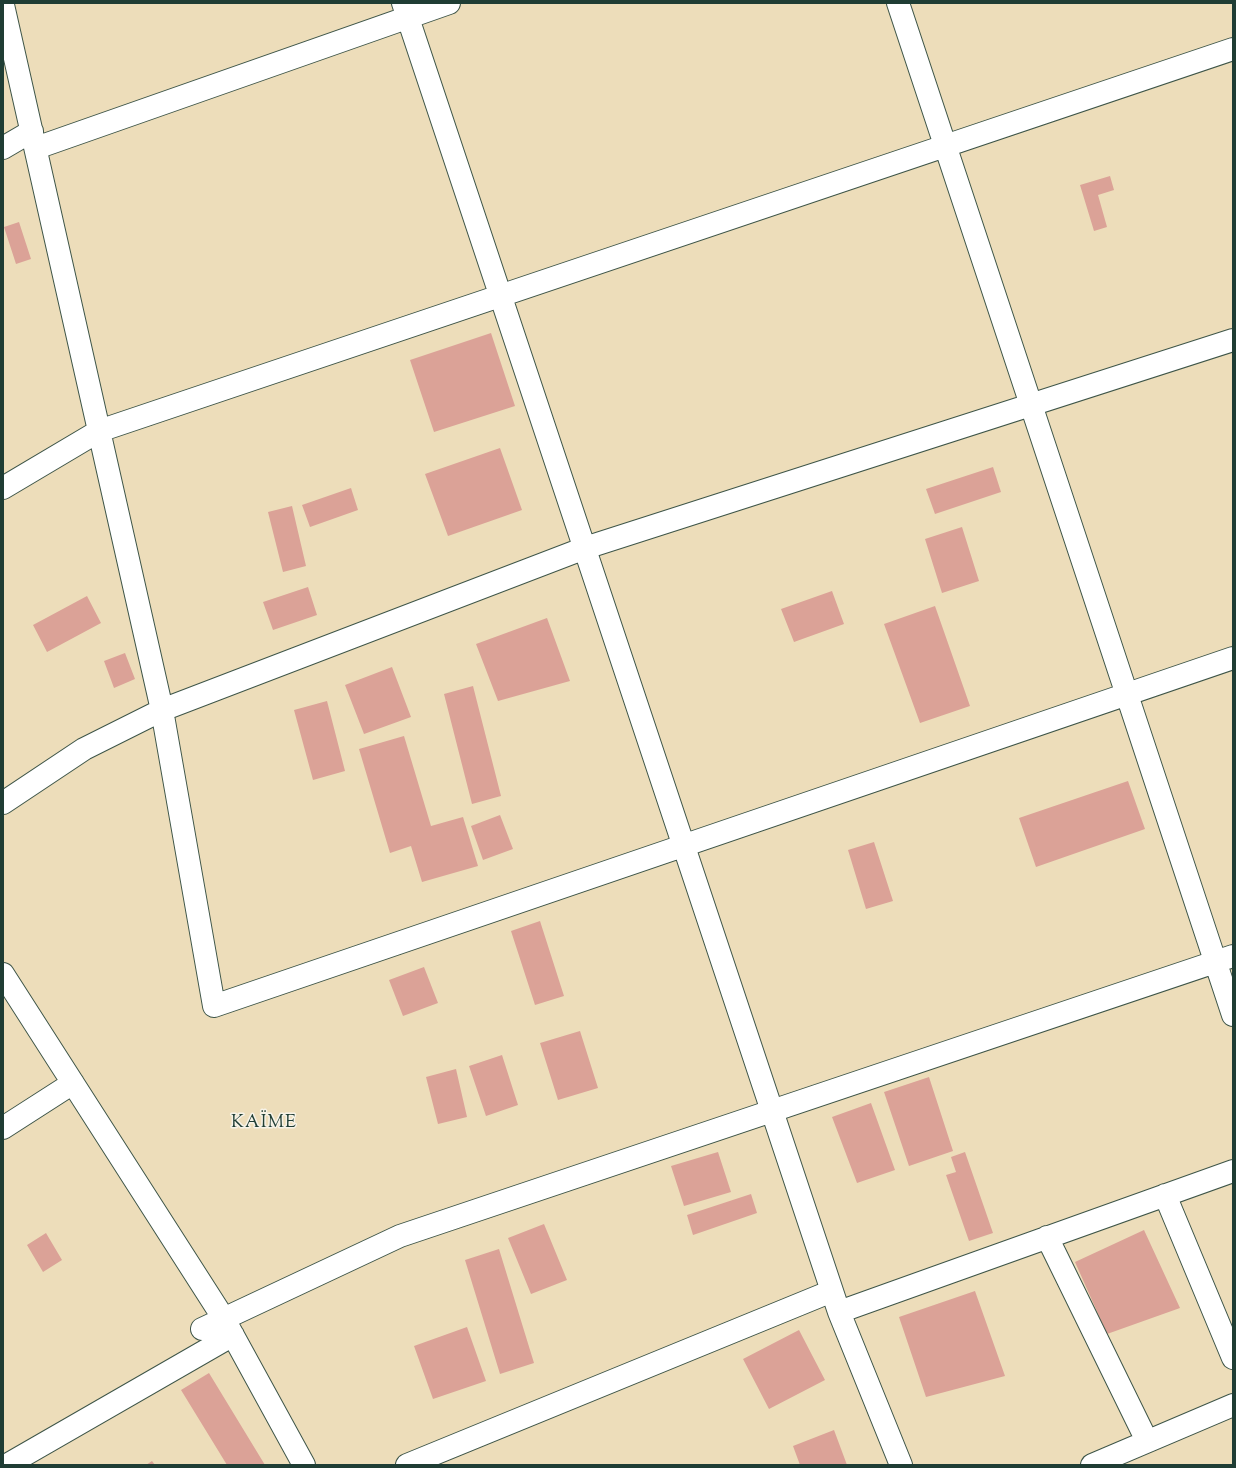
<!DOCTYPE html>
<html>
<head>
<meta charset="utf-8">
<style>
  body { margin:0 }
  #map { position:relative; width:1236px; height:1468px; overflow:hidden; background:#edddba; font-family:"Sorts Mill Goudy",serif }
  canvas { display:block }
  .frame { position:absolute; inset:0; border:4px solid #1f3d34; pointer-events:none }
</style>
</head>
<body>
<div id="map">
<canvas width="1236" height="1468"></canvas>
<div class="frame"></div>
</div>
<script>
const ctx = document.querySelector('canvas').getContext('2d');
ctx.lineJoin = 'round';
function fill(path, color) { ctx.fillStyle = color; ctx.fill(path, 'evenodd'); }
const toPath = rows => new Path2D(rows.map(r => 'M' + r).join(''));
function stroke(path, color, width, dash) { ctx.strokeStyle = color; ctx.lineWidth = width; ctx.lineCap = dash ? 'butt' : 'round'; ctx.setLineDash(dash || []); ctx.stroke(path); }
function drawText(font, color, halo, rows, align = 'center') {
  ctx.font = font + ' "Sorts Mill Goudy",serif'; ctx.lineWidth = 3; ctx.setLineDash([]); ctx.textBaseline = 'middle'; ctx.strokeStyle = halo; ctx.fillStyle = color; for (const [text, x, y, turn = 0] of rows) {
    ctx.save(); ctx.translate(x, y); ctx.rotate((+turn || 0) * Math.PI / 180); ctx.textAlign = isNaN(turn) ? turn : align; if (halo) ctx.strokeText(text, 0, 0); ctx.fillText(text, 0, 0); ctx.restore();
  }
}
const building = toPath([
  [1110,176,1114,190,1098,195,1107,227,1094,231,1080,185],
  [19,222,31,259,16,264,4,227],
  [491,333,515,406,434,432,410,360],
  [500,448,522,510,448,536,425,474],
  [993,467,1001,492,935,514,926,489],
  [351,488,358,510,310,527,302,505],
  [292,506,306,566,283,572,268,512],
  [962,527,979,581,942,593,925,539],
  [308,587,317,615,273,630,263,602],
  [832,591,844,624,794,642,781,609],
  [87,596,101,623,47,652,33,625],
  [935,606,970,706,920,723,884,624],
  [547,618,570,681,498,701,476,644],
  [125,653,135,679,114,688,104,661],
  [392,667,411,717,364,734,345,685],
  [473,686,501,796,472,804,444,694],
  [327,701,345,771,313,780,294,710],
  [404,736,431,826,463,817,478,866,422,882,411,846,390,853,359,749],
  [1128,781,1145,829,1036,867,1019,818],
  [500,815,513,849,483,860,471,826],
  [874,842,893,901,866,909,848,850],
  [540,921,564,996,535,1005,511,931],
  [424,967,438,1003,403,1016,389,980],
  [580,1031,598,1088,558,1100,540,1043],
  [502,1055,518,1105,486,1116,469,1066],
  [456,1069,467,1117,438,1124,426,1077],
  [929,1077,953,1151,909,1166,884,1092],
  [871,1103,895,1170,857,1183,832,1117],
  [718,1152,731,1192,684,1206,671,1166],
  [965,1152,993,1233,969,1241,946,1175,956,1172,951,1157],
  [751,1194,757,1213,693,1235,687,1215],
  [544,1224,567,1280,531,1294,508,1238],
  [1144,1230,1180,1308,1107,1334,1075,1262],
  [46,1233,62,1260,43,1272,27,1245],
  [499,1249,534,1363,500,1374,465,1260],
  [975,1291,1005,1376,926,1397,899,1317],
  [467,1327,486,1381,433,1399,414,1346],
  [799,1330,825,1380,769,1409,743,1359],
  [209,1373,265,1465,227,1465,181,1390],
  [834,1430,847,1465,800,1465,793,1446],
  [152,1461,155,1465,146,1465]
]);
const street = toPath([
  [403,3,839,1312,901,1465],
  [898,3,1233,1015],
  [3,5,162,710,214,1006,1233,658],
  [3,148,32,131],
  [36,148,449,3],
  [3,488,99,431,1233,49],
  [3,803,84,749,162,710,585,548,1233,340],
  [3,974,224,1319,304,1465],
  [3,1128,73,1083],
  [1165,1195,1233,1358],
  [1047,1237,1147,1441],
  [839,1312,1233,1171],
  [202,1329,400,1236,1233,956],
  [7,1465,233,1335],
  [407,1465,832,1291],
  [1092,1465,1233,1405]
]);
const quarterNames = [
  ["KAÏME",264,1124]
];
fill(building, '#dba297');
stroke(street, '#3e5548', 24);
stroke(street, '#fff', 22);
ctx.letterSpacing = '1px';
drawText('18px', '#1f3d34', '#f7f3e8', quarterNames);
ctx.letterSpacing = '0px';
</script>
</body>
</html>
